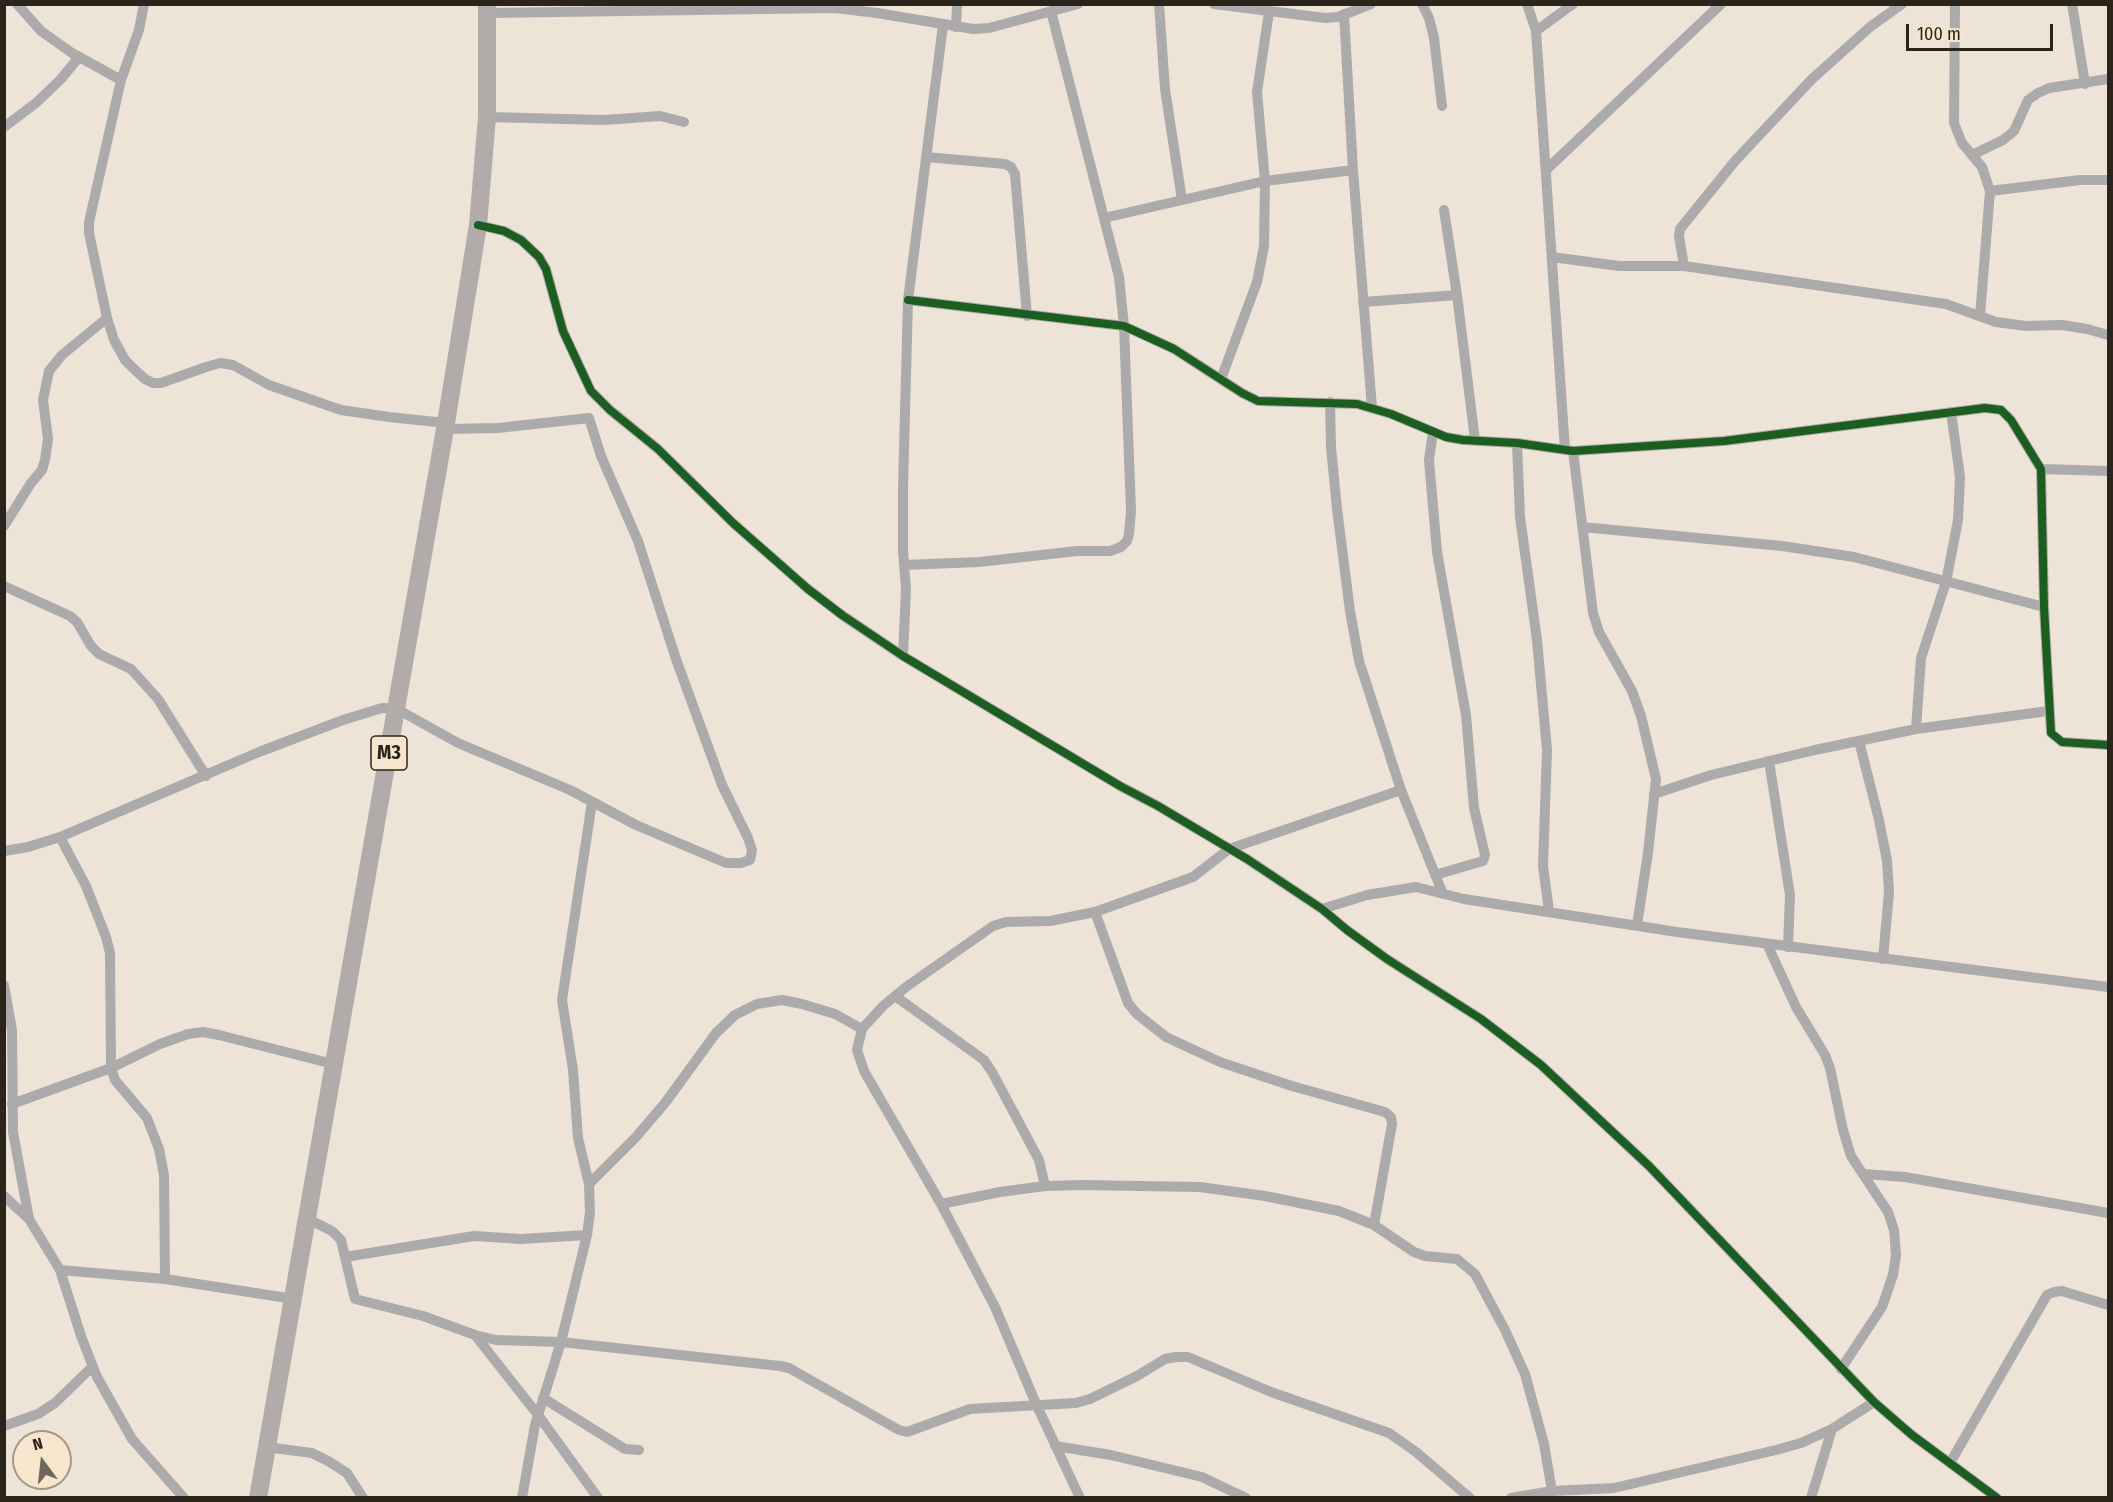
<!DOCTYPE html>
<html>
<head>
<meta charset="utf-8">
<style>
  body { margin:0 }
  #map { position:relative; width:2113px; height:1502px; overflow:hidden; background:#ede4d7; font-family:"Fira Sans Condensed",sans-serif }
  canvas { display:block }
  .frame { position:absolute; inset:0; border:6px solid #2a241b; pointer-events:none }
  .north { position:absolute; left:12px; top:1430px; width:60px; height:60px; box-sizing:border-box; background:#f7e6cd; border:2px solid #a59886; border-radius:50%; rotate:345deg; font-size:16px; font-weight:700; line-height:24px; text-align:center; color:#2a241b }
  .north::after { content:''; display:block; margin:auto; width:21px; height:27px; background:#6e675d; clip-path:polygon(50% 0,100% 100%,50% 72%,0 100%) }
  .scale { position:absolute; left:1906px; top:24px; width:147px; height:27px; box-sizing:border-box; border:3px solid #2a241b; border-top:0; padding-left:8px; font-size:18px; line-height:21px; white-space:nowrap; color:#2a241b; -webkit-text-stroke:4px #f7e6cd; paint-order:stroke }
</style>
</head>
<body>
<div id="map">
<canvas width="2113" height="1502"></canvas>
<div class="frame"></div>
<div class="north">N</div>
<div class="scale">100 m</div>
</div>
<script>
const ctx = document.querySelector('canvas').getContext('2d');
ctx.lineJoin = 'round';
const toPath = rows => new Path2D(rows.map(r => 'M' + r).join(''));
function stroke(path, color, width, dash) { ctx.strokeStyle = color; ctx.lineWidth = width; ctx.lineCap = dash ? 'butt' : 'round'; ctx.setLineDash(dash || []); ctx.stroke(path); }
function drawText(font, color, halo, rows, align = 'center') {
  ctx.font = font + ' "Fira Sans Condensed",sans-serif'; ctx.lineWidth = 6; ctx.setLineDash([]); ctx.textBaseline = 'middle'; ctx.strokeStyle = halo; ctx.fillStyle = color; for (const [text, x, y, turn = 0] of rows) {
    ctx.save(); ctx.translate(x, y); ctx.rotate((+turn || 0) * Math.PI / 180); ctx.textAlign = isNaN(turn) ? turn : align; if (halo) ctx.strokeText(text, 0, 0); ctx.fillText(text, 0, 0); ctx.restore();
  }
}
const street = toPath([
  [17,4,41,31,72,53,121,80,89,222,89,233,107,318,114,340,125,360,135,370,145,379,153,383,161,383,206,367,220,363,233,365,269,385,341,410,389,417,446,423],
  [1159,4,1165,89,1182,200],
  [1214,4,1325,18,1338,17,1371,4],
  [1422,4,1429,18,1434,38,1442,106],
  [1527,4,1536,31,1565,449],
  [1955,4,1954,123,1962,143,1982,167,1990,191,1980,316],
  [2072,4,2085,84],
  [488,13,835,8,877,13,973,29,989,28,1078,4],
  [1344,14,1353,170,1372,408],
  [956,27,957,4],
  [1536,31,1573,4],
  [121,80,139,30,144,4],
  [487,117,604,120,660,116,684,122],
  [4,127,36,103,61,79,79,57],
  [1972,155,2003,140,2014,131,2028,100,2038,93,2049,88,2108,79],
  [926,157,1005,164,1011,167,1015,174,1027,316],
  [1546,170,1721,4],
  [1990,191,2080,180,2108,180],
  [1444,210,1457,295,1475,440],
  [1104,218,1265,181,1353,170],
  [478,225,504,231,521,240,539,257,546,269,563,331,591,391,610,410,658,449,733,523,808,589,842,615,903,656,1120,786,1158,806,1247,859,1322,909,1347,930,1387,959,1481,1019,1541,1065,1649,1166,1874,1402,1912,1435,1997,1498],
  [1552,257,1619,266,1684,266,1946,304,1996,322,2026,326,2062,325,2087,329,2108,335],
  [1684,266,1679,236,1680,229,1735,161,1812,79,1870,27,1902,4],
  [908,300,1124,326,1174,349,1242,393,1258,401,1357,404,1391,414,1446,437,1463,440,1517,443,1573,451,1724,441,1985,408,2001,410,2011,420,2041,469,2044,607,2051,733,2062,742,2108,745],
  [1363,302,1457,295],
  [1221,379,1257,282,1264,246,1265,181,1257,92,1269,12],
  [1330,402,1331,447,1337,509,1350,611,1359,661,1401,790,1443,894],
  [1433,432,1429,460,1437,552,1466,715,1474,808,1485,855,1483,861,1435,875],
  [1517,443,1520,517,1537,640,1547,750,1543,866,1549,911],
  [1573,451,1593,613,1599,632,1632,691,1641,716,1656,779,1648,853,1637,925],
  [2041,469,2108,471],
  [4,526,31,483,42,470,45,460,48,439,43,400,49,371,62,355,107,318],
  [1582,527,1782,546,1854,557,2044,607],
  [904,565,979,562,1077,551,1110,551,1121,547,1127,541,1129,534,1131,511,1124,326,1119,277,1051,11],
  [4,586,70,616,77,622,91,646,99,654,131,669,158,699,206,776],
  [903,656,906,589,903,551,903,488,908,300,943,25],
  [1916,729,1921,658,1946,582,1958,520,1960,477,1951,412],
  [1859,741,1879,820,1887,861,1889,892,1883,959],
  [1769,761,1790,895,1788,947],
  [1654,794,1711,775,1815,750,1916,729,2048,711],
  [60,837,86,886,106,937,110,953,111,1068,115,1080,147,1118,159,1149,164,1175,165,1279],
  [4,851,28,847,60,837,259,752,343,720,382,708,397,709,458,743,570,790,636,825,726,863,741,863,750,860,752,850,748,838,722,785,676,659,638,541,601,456,589,418,498,428,445,429],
  [1322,909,1367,895,1416,887,1464,899,1677,932,2108,987],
  [1095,912,1128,1003,1137,1014,1166,1037,1220,1062,1292,1086,1385,1112,1391,1117,1392,1124,1374,1225],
  [1767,944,1796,1007,1825,1055,1830,1068,1843,1130,1851,1156,1888,1212,1894,1230,1896,1255,1893,1275,1882,1307,1841,1369],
  [4,985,12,1030,13,1132,29,1219],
  [895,996,984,1060,992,1072,1039,1160,1045,1186],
  [12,1104,111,1068,160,1044,188,1034,203,1032,219,1035,333,1064],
  [1864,1174,1905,1177,2108,1213],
  [589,1184,578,1138,573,1070,562,1000,592,802],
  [4,1196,29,1219,60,1270,165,1279,294,1299],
  [941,1204,1000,1192,1045,1186,1081,1185,1200,1187,1265,1196,1339,1211,1374,1225,1414,1252,1425,1256,1457,1259,1475,1274,1505,1330,1525,1374,1544,1444,1552,1491],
  [308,1219,332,1231,341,1240,355,1299,423,1316,475,1335,496,1340,561,1342,780,1366,789,1368,899,1430,907,1432,970,1409,1076,1403,1090,1399,1137,1376,1165,1359,1176,1357,1188,1357,1271,1392,1389,1433,1416,1452,1470,1498],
  [345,1257,474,1236,521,1239,587,1235],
  [60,1270,81,1336,97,1377,132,1439,184,1498],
  [475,1335,538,1415,598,1498],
  [543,1398,625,1449,639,1450],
  [4,1426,38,1414,55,1403,92,1367],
  [1055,1446,1111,1455,1202,1477,1246,1498],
  [266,1447,312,1453,328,1461,347,1473,363,1498],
  [1950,1463,2047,1295,2054,1292,2062,1291,2108,1305],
  [522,1498,535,1425,561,1342,587,1235,590,1212,589,1184,636,1137,665,1103,716,1033,735,1015,757,1004,782,1000,802,1004,835,1014,862,1029],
  [1080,1498,1037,1406,995,1307,941,1204,864,1071,857,1050,862,1029,883,1006,906,987,993,926,1006,922,1050,921,1095,912,1193,877,1229,849,1401,790],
  [1511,1498,1552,1491,1614,1488,1776,1450,1801,1443,1832,1429,1874,1402],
  [1811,1498,1832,1429]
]);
const primary = toPath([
  [258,1498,446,423,478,225,487,117,487,4]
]);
const cycleway = toPath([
  [478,225,504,231,521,240,539,257,546,269,563,331,591,391,610,410,658,449,733,523,808,589,842,615,903,656,1120,786,1158,806,1247,859,1322,909,1347,930,1387,959,1481,1019,1541,1065,1649,1166,1874,1402,1912,1435,1997,1498],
  [908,300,1124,326,1174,349,1242,393,1258,401,1357,404,1391,414,1446,437,1463,440,1517,443,1573,451,1724,441,1985,408,2001,410,2011,420,2041,469,2044,607,2051,733,2062,742,2108,745]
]);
const shields = [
  [389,753,36]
];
const shieldNames = [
  ["M3",389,753]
];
stroke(street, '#adaaac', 10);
stroke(primary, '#b1aca9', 18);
stroke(cycleway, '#1b5e20', 8);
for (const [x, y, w] of shields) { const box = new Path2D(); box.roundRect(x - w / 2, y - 17, w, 34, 4.5); ctx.fillStyle = '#f7e6cd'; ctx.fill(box); stroke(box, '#2a241b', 1.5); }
drawText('bold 20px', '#2a241b', null, shieldNames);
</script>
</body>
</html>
